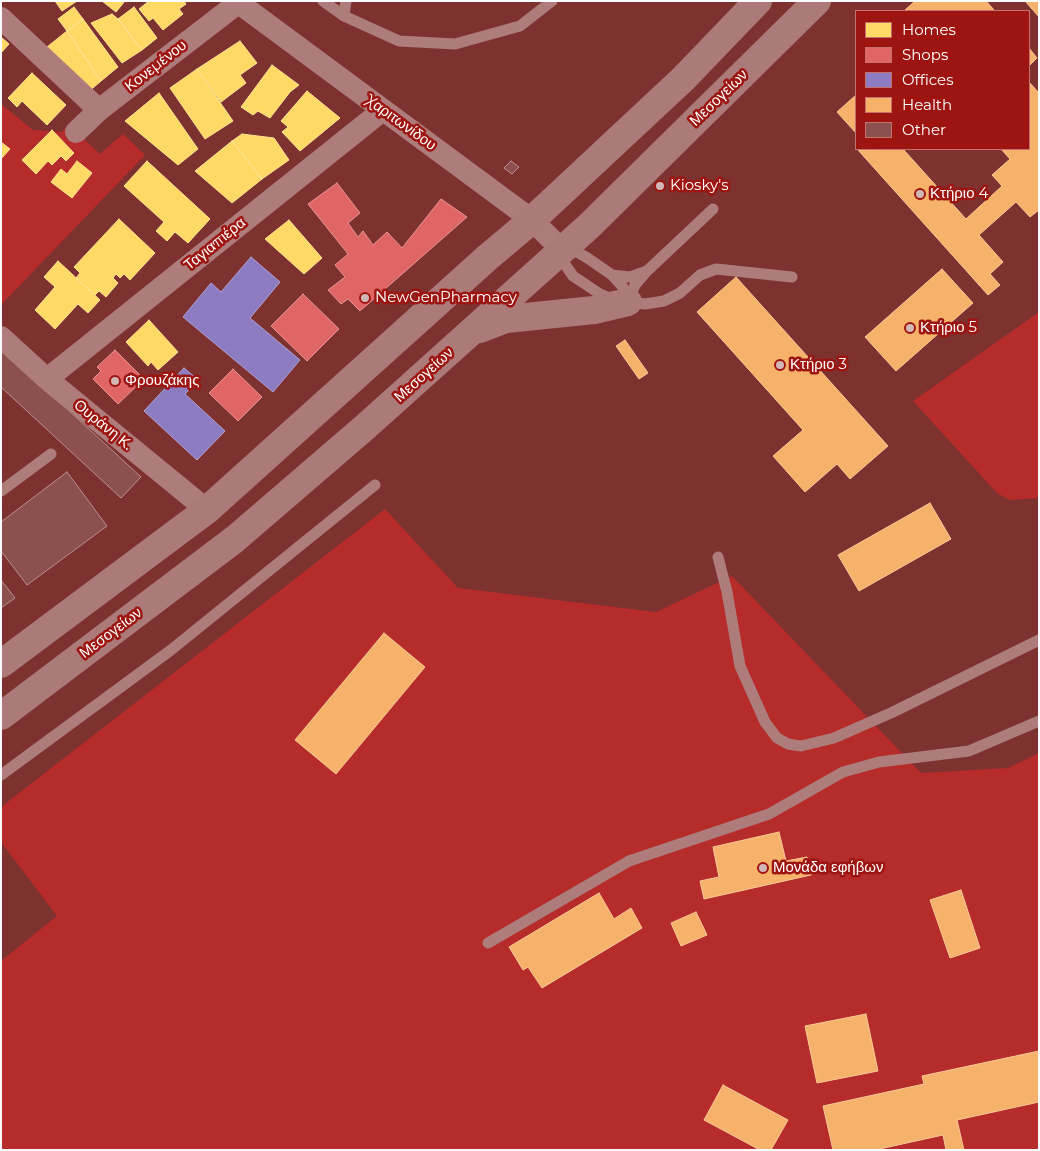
<!DOCTYPE html>
<html>
<head>
<meta charset="utf-8">
<style>
  body { margin:0 }
  #map { position:relative; width:1040px; height:1151px; overflow:hidden; background:#7d3230; font-family:Montserrat,sans-serif }
  canvas { display:block }
  .frame { position:absolute; inset:0; border:2px solid #fff; pointer-events:none }
  .legend { position:absolute; left:855px; top:10px; width:175px; height:140px; box-sizing:border-box; background:#9d1410; border:1px solid #c47270; margin:0; padding:6px 9px; list-style:none; font-size:15px; color:#fff }
  .legend li { display:flex; align-items:center; gap:10px; height:25px }
  .legend b { width:25px; border:1px solid #c47270 }
</style>
</head>
<body>
<div id="map">
<canvas width="1040" height="1151"></canvas>
<div class="frame"></div>
<ul class="legend">
<li><b style="height:14px;background:#ffd966"></b>Homes</li>
<li><b style="height:14px;background:#e06666"></b>Shops</li>
<li><b style="height:14px;background:#8e7cc3"></b>Offices</li>
<li><b style="height:14px;background:#f6b26b"></b>Health</li>
<li><b style="height:14px;background:#8c514f"></b>Other</li>
</ul>
</div>
<script>
const ctx = document.querySelector('canvas').getContext('2d');
ctx.lineJoin = 'round';
function fill(path, color) { ctx.fillStyle = color; ctx.fill(path, 'evenodd'); }
const toPath = rows => new Path2D(rows.map(r => 'M' + r).join(''));
function stroke(path, color, width, dash) { ctx.strokeStyle = color; ctx.lineWidth = width; ctx.lineCap = dash ? 'butt' : 'round'; ctx.setLineDash(dash || []); ctx.stroke(path); }
function drawText(font, color, halo, rows, align = 'center') {
  ctx.font = font + ' Montserrat,sans-serif'; ctx.lineWidth = 5; ctx.setLineDash([]); ctx.textBaseline = 'middle'; ctx.strokeStyle = halo; ctx.fillStyle = color; for (const [text, x, y, turn = 0] of rows) {
    ctx.save(); ctx.translate(x, y); ctx.rotate((+turn || 0) * Math.PI / 180); ctx.textAlign = isNaN(turn) ? turn : align; if (halo) ctx.strokeText(text, 0, 0); ctx.fillText(text, 0, 0); ctx.restore();
  }
}
const green = toPath([
  [1,104,33,130,62,132,68,125,100,154,123,134,145,155,1,305],
  [1039,312,1039,498,1009,500,997,493,913,401],
  [385,509,458,588,656,612,732,576,921,773,1008,768,1039,753,1039,1150,1,1150,1,961,57,916,1,842,1,807]
]);
const homes = toPath([
  [55,1,77,1,62,11,55,1],
  [102,1,125,1,116,12,102,1],
  [149,1,184,1,186,4,179,9,183,14,163,30,153,18,149,21,139,9,149,1],
  [74,7,83,19,67,31,58,19,74,7],
  [134,7,157,38,142,50,118,19,134,7],
  [112,14,118,19,142,50,122,63,91,23,112,14],
  [83,19,118,67,101,81,67,31,83,19],
  [67,31,101,81,86,94,42,51,67,31],
  [1,37,9,44,1,53,1,37],
  [240,41,257,63,240,75,246,83,221,102,197,69,240,41],
  [272,65,299,85,290,92,270,118,258,111,253,115,241,107,272,65],
  [197,69,233,121,205,139,170,88,197,69],
  [32,73,66,105,47,125,22,101,17,107,8,98,32,73],
  [307,91,340,118,300,151,282,132,288,127,281,121,307,91],
  [159,93,198,149,178,165,125,121,159,93],
  [52,130,74,153,66,161,61,156,52,165,48,161,36,174,22,160,52,130],
  [242,134,274,138,289,160,262,179,232,141,242,134],
  [232,141,262,179,232,203,195,171,232,141],
  [1,142,10,149,1,159,1,142],
  [77,161,92,173,72,198,51,182,61,169,67,174,77,161],
  [147,161,210,219,188,243,175,232,167,241,156,231,164,222,124,186,147,161],
  [119,219,155,253,130,280,124,274,120,278,116,274,113,278,118,283,106,297,99,291,95,295,76,278,80,273,74,267,119,219],
  [289,220,322,258,304,274,265,239,289,220],
  [58,261,100,300,88,313,78,304,55,329,35,310,55,287,44,277,58,261],
  [149,320,178,352,158,370,151,362,148,366,126,342,149,320]
]);
const shops = toPath([
  [337,183,360,213,348,223,358,237,363,231,373,245,387,232,402,248,441,199,467,217,360,311,348,299,341,304,328,290,345,277,335,265,348,254,308,204,337,183],
  [303,294,339,329,307,361,271,326,303,294],
  [115,350,144,379,118,404,93,379,101,371,97,367,115,350],
  [233,369,262,397,238,421,209,393,233,369]
]);
const offices = toPath([
  [251,257,280,282,250,318,300,360,273,392,183,317,211,283,221,292,251,257],
  [184,368,198,380,185,394,225,431,197,460,144,411,184,368]
]);
const health = toPath([
  [915,1,986,1,995,11,904,11,915,1],
  [1025,1,1039,1,1039,17,1025,1],
  [1029,48,1037,58,1029,66,1029,48],
  [1029,82,1039,93,1039,210,1030,217,1016,202,979,235,1003,262,990,274,1000,285,988,295,858,150,903,149,966,219,1002,186,992,175,1010,159,1001,149,1029,149,1029,82],
  [856,95,856,133,837,112,856,95],
  [942,269,973,303,896,371,865,337,942,269],
  [736,277,888,446,850,479,837,464,805,492,773,456,803,430,697,312,736,277],
  [625,340,648,373,639,379,616,346,625,340],
  [930,503,951,539,859,591,838,555,930,503],
  [384,633,425,667,336,774,295,740,384,633],
  [779,832,786,861,807,857,811,875,704,899,700,881,719,877,713,847,779,832],
  [961,890,980,948,950,958,930,900,961,890],
  [599,893,614,919,631,908,642,928,542,988,528,967,523,970,509,947,599,893],
  [696,912,707,935,681,946,671,923,696,912],
  [866,1014,878,1071,817,1083,805,1026,866,1014],
  [1039,1051,1039,1102,957,1120,964,1150,946,1150,943,1135,875,1150,833,1150,823,1106,924,1084,922,1076,1039,1051],
  [723,1085,788,1120,771,1150,760,1150,704,1120,723,1085]
]);
const building = toPath([
  [511,161,519,167,512,174,504,168,511,161],
  [1,348,141,477,121,498,1,387,1,348],
  [67,472,107,526,27,585,1,551,1,522,67,472],
  [1,580,15,598,1,608,1,580]
]);
const lane = toPath([
  [323,1,344,16,399,41,455,44,520,26,552,1],
  [344,16,346,1],
  [612,275,630,277,647,271],
  [628,302,623,287,612,275,586,257,575,251,562,250,564,263,573,276,600,294,612,299,628,302,645,304,664,301,680,293,700,275,716,269,792,277],
  [628,302,635,285,647,271,713,209],
  [1,491,51,454],
  [718,557,727,592,740,666,765,722,777,738,788,744,801,746,834,738,893,712,1039,640],
  [1,775,171,650,375,485],
  [488,943,629,861,769,814,843,772,879,762,969,751,1039,721]
]);
const street = toPath([
  [236,1,532,220,562,250],
  [1,18,99,110],
  [76,132,99,110,238,3],
  [1,337,47,379,207,510],
  [47,379,383,110]
]);
const primary = toPath([
  [480,329,506,319,594,310,628,302],
  [1,664,207,510,488,257,532,220,683,79,758,1],
  [1,716,235,539,364,428,589,226,817,1]
]);
const markers = [
  [660,186,5,"#d2b7b7"],
  [920,194,5,"#d2b7b7"],
  [365,298,5,"#d2b7b7"],
  [910,328,5,"#d2b7b7"],
  [780,365,5,"#d2b7b7"],
  [115,381,5,"#d2b7b7"],
  [763,868,5,"#d2b7b7"]
];
const streetNames = [
  ["Κονεμένου",156,66,-38],
  ["Μεσογείων",719,98,-44],
  ["Χαριτωνίδου",401,123,36],
  ["Ταγιαπιέρα",215,244,-39],
  ["Μεσογείων",424,375,-42],
  ["Ουράνη Κ.",103,425,39],
  ["Μεσογείων",111,633,-37]
];
const poiNames = [
  ["Kiosky's",670,186],
  ["Κτήριο 4",930,194],
  ["NewGenPharmacy",375,298],
  ["Κτήριο 5",920,328],
  ["Κτήριο 3",790,365],
  ["Φρουζάκης",125,381],
  ["Μονάδα εφήβων",773,868]
];
fill(green, '#b52c2a');
fill(homes, '#ffd966');
stroke(homes, '#ffe494', 1);
fill(shops, '#e06666');
stroke(shops, '#e99494', 1);
fill(offices, '#8e7cc3');
stroke(offices, '#b0a3d5', 1);
fill(health, '#f6b26b');
stroke(health, '#f9c997', 1);
fill(building, '#8c514f');
stroke(building, '#bb908f', 1);
stroke(lane, '#ae7c7b', 11);
stroke(street, '#ae7c7b', 22);
stroke(primary, '#ac7a79', 28);
for (const [x, y, r, color] of markers) { const dot = new Path2D(); dot.arc(x, y, r, 0, 2 * Math.PI); ctx.fillStyle = color; ctx.fill(dot); stroke(dot, '#9d1410', 2); }
drawText('15px', '#fff', '#9d1410', streetNames);
drawText('15px', '#fff', '#9d1410', poiNames, 'left');
</script>
</body>
</html>
